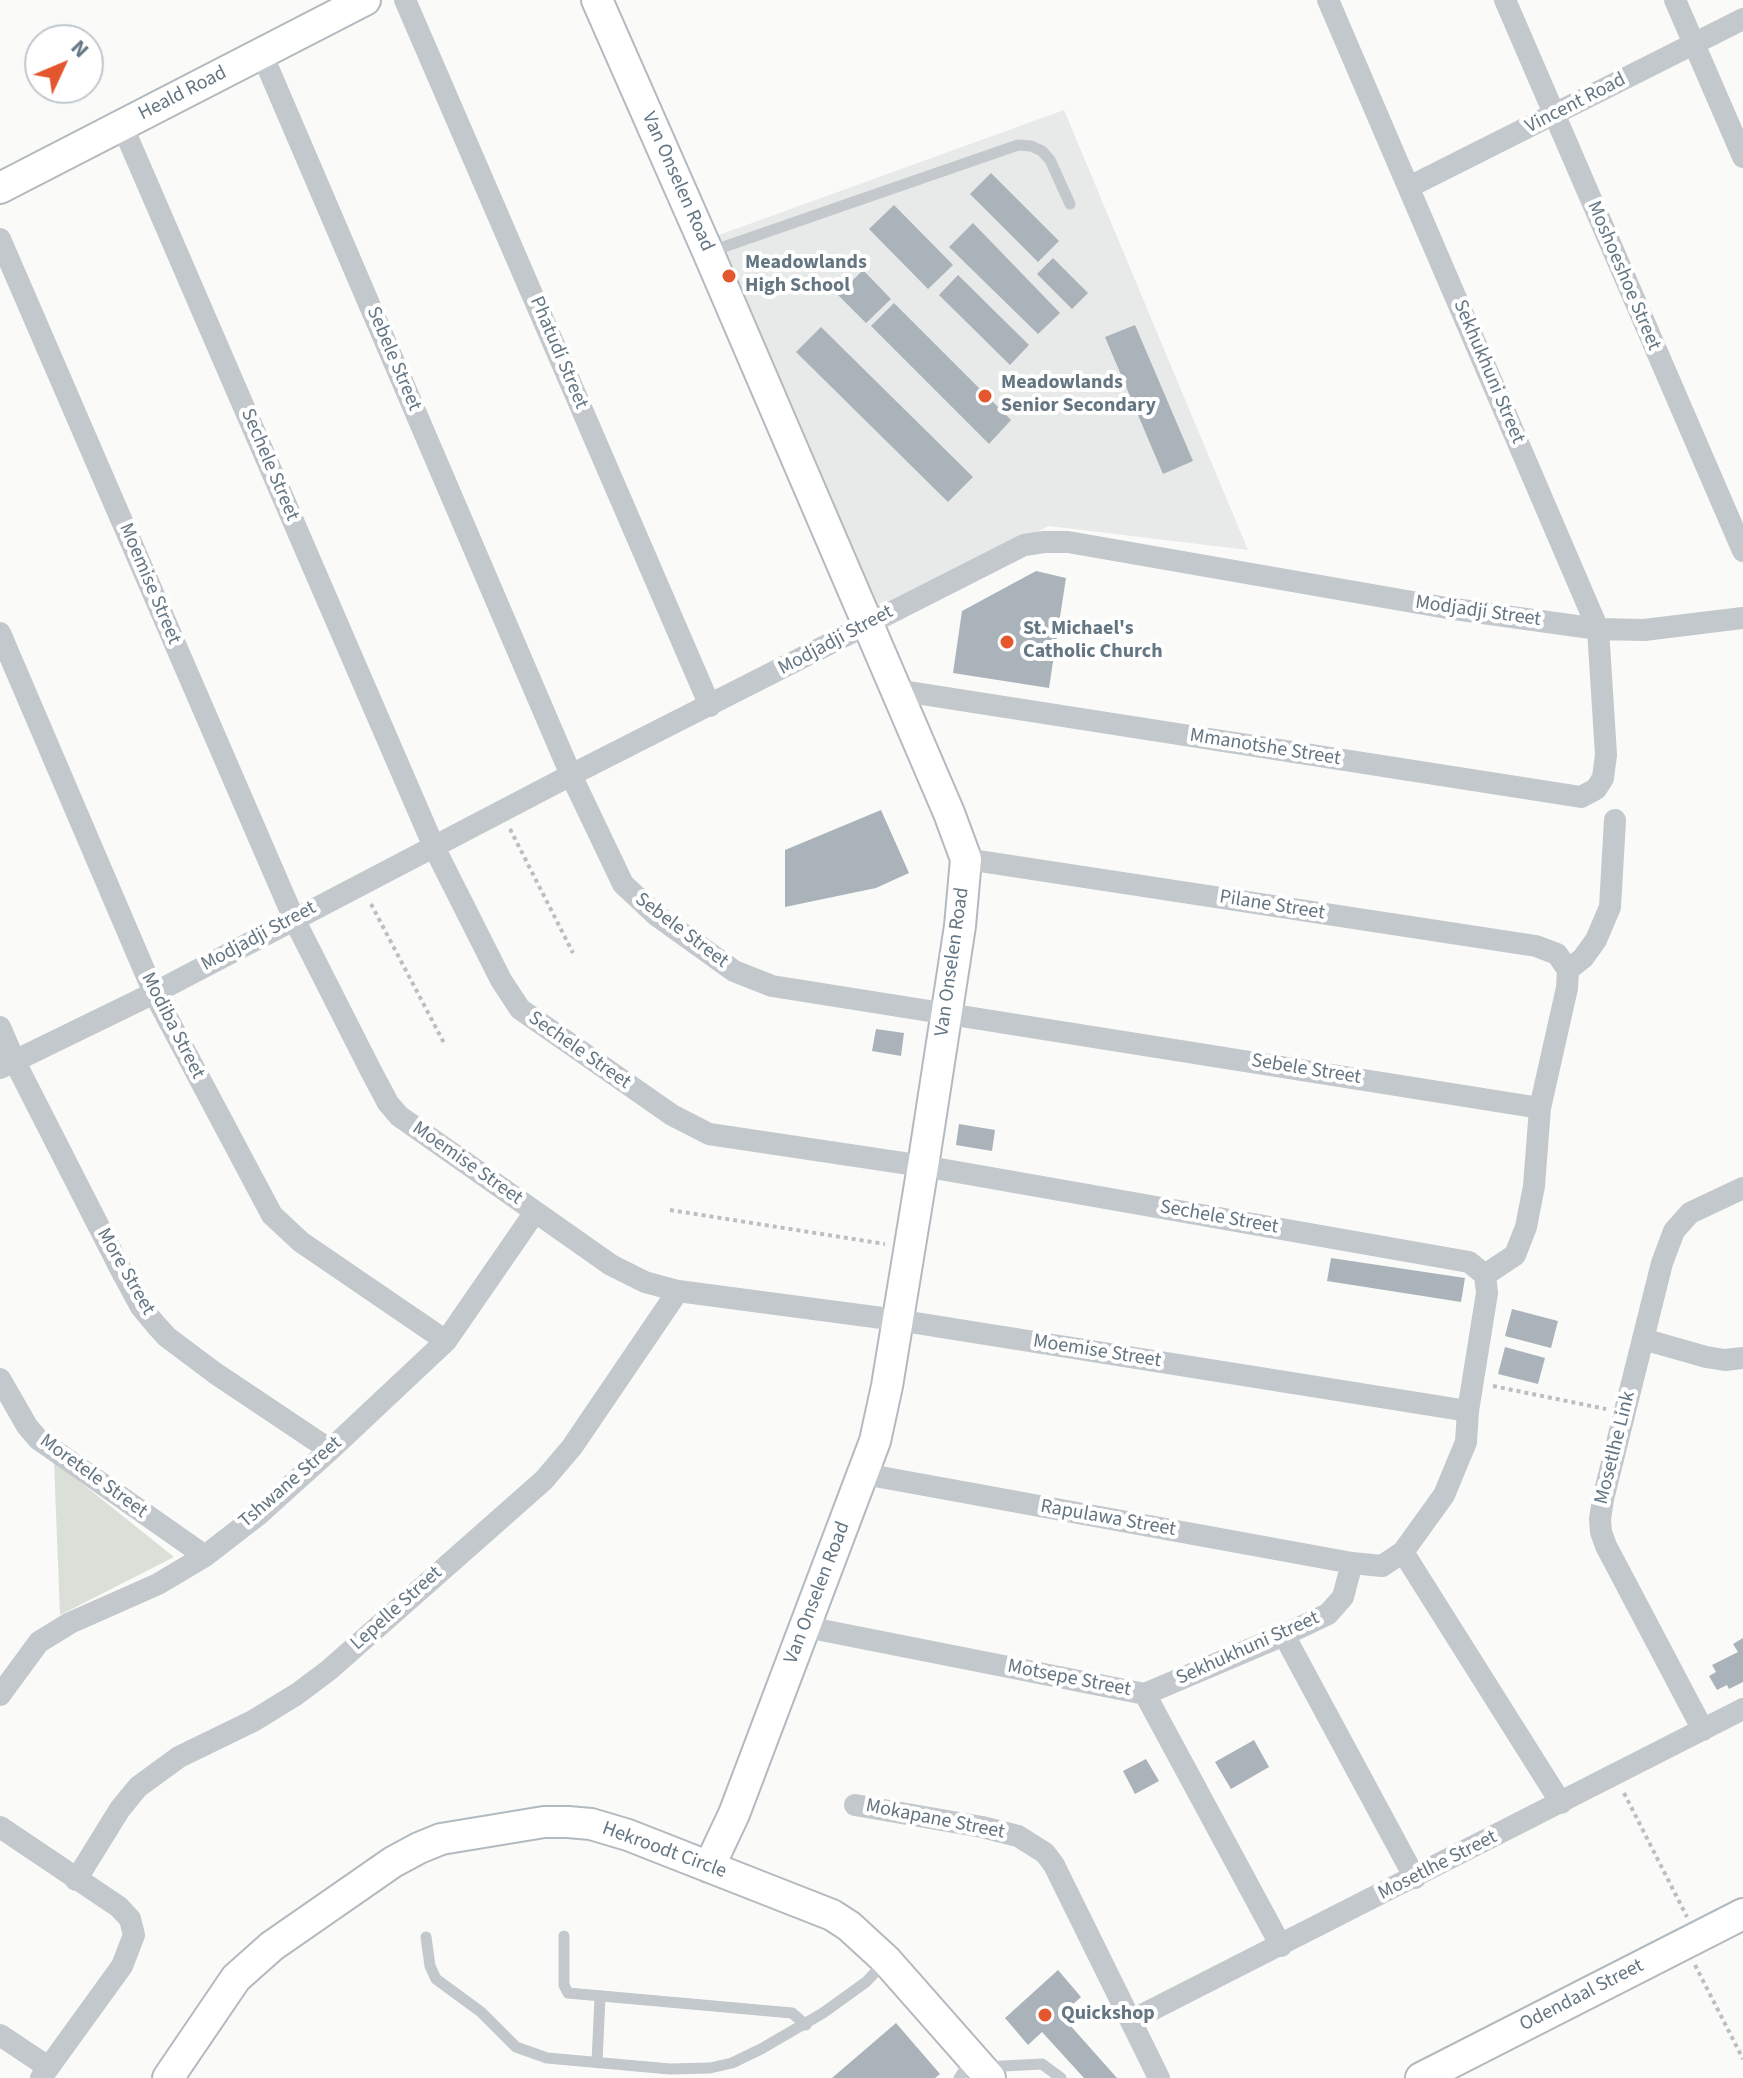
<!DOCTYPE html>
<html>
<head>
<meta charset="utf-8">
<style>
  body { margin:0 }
  #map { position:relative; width:1743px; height:2078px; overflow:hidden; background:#fafaf8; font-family:"Source Sans 3",sans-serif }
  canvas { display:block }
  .north { position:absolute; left:24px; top:24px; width:80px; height:80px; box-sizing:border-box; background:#fff; border:2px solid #c1c8cd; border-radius:50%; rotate:46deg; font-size:22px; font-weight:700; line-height:32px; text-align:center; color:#657683 }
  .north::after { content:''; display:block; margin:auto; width:28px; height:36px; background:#e4572e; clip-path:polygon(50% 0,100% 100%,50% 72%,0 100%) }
</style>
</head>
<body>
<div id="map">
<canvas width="1743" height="2078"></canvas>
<div class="north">N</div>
</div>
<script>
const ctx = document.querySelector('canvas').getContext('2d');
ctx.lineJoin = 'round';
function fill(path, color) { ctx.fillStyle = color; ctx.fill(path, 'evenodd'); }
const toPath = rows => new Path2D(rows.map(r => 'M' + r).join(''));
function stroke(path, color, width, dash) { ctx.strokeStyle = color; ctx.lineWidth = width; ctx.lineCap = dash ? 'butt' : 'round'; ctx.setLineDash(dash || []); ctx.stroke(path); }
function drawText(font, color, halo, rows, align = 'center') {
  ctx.font = font + ' "Source Sans 3",sans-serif'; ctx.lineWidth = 8; ctx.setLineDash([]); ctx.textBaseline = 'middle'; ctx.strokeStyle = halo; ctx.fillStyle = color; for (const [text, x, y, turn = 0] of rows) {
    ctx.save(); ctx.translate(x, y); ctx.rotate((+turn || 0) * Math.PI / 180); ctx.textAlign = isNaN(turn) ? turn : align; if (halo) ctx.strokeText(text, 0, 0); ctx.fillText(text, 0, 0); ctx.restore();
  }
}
const built = toPath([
  [1064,110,1248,550,1049,526,876,610,719,235]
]);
const green = toPath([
  [54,1461,174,1557,60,1615]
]);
const building = toPath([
  [991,173,1059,241,1038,262,970,194],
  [894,205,953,265,928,289,869,229],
  [973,223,1060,313,1038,334,949,247],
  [1053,258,1088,293,1072,309,1037,274],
  [863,270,891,299,866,323,838,295],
  [958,275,1029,345,1010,365,939,295],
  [894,303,1011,420,989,444,871,326],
  [1135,325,1193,461,1163,474,1105,337],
  [821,327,973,477,948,502,796,352],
  [1036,571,1066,578,1049,688,953,673,962,611],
  [881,810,909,873,876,888,785,907,785,850],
  [876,1029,904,1033,901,1056,872,1051],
  [959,1124,995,1130,992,1151,956,1145],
  [1331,1258,1465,1278,1461,1302,1327,1281],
  [1512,1309,1558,1321,1551,1348,1505,1336],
  [1505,1347,1545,1358,1538,1384,1498,1374],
  [1743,1638,1743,1682,1729,1689,1727,1685,1717,1690,1709,1676,1716,1672,1712,1665,1738,1652,1733,1644],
  [1254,1740,1269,1767,1231,1789,1215,1762],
  [1146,1759,1159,1781,1135,1794,1123,1771],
  [1058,1970,1081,1997,1061,2015,1117,2078,1084,2078,1042,2032,1028,2045,1005,2018],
  [896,2023,940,2074,935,2078,832,2078]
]);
const path = toPath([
  [510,829,573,953],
  [371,904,444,1043],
  [670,1210,885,1244],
  [1493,1386,1606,1409],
  [1624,1793,1687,1917],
  [1695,1965,1743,2059]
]);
const lane = toPath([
  [709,252,1018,145,1031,146,1042,151,1050,160,1070,204],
  [564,1936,564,1985,568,1993,792,2013,806,2025],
  [426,1937,430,1966,436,1979,481,2012,516,2047,547,2058,670,2069,710,2068,732,2063,761,2049,823,2013,866,1982,884,1963],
  [597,2062,600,1997],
  [985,2067,1042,2064,1061,2078],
  [959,2078,972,2059]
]);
const street = toPath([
  [405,0,710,706],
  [1505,0,1743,551],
  [1675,0,1743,157],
  [262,54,571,775,623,884,656,915,734,971,772,986,1540,1108],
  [122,125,434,847,501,980,520,1009,672,1115,709,1134,923,1166,1469,1262,1485,1275],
  [1409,187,1743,19],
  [0,239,294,919,371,1071,388,1103,399,1116,611,1265,645,1282,678,1291,897,1320,1468,1411],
  [0,633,154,993,272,1215,301,1242,446,1341],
  [896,690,1581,797,1596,789,1603,778,1606,755,1598,629,1328,0],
  [966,859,1536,946,1557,954,1568,970],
  [1568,970,1583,958,1596,940,1610,907,1615,820],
  [0,1027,15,1062,120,1268,141,1307,156,1325,167,1337,215,1373,330,1450],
  [0,1068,154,993,571,775,1024,545,1044,542,1068,542,1447,608,1598,629,1644,630,1743,618],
  [1485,1275,1515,1255,1526,1227,1534,1186,1540,1108,1567,988,1568,970],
  [1643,1339,1706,1357,1725,1360,1743,1358],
  [0,1379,27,1426,38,1439,205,1556],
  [864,1474,1352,1563,1382,1566,1403,1552,1444,1495,1466,1442,1468,1411,1487,1293,1485,1275],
  [1403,1552,1561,1803],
  [806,1627,1145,1694],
  [1284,1635,1415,1878],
  [1145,1694,1281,1946],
  [1145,1694,1284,1635,1328,1614,1343,1597,1352,1563],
  [0,1695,39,1642,70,1623,158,1584,205,1556,258,1515,330,1450,446,1341,535,1212],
  [1703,1730,1606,1546,1601,1532,1600,1519,1603,1499,1662,1263,1674,1231,1690,1213,1743,1188],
  [855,1805,982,1827,1018,1836,1045,1853,1054,1865,1159,2078],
  [0,1827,119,1907,130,1919,134,1935,122,1966,41,2078],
  [76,1880,120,1809,138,1787,179,1757,253,1721,297,1694,329,1670,544,1480,572,1447,678,1291],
  [1132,2020,1743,1709],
  [0,2035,48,2067]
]);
const secondary = toPath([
  [597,0,708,252,949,813,966,859,960,926,923,1166,887,1386,875,1441,734,1814,709,1867],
  [0,188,365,0],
  [168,2078,236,1978,272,1946,393,1862,419,1848,441,1839,544,1822,568,1822,591,1824,628,1835,832,1915,849,1926,886,1960,990,2078],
  [1421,2078,1743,1914]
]);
const markers = [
  [729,276,8,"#e4572e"],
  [985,396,8,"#e4572e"],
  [1007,642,8,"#e4572e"],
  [1045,2015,8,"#e4572e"]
];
const streetNames = [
  ["Heald Road",183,94,-27],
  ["Vincent Road",1576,104,-27],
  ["Van Onselen Road",677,182,66],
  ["Moshoeshoe Street",1623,276,67],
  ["Phatudi Street",558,353,67],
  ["Sebele Street",393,359,67],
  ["Sekhukhuni Street",1488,372,67],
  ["Sechele Street",269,465,67],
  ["Moemise Street",149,584,67],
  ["Modjadji Street",1478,612,8],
  ["Modjadji Street",836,641,-28],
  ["Mmanotshe Street",1265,748,9],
  ["Pilane Street",1272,906,9],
  ["Sebele Street",681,931,37],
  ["Modjadji Street",259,937,-28],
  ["Van Onselen Road",953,962,-82],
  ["Modiba Street",172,1026,63],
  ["Sechele Street",579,1051,35],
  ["Sebele Street",1306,1070,9],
  ["Moemise Street",467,1164,35],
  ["Sechele Street",1219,1218,10],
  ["More Street",125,1272,60],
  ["Moemise Street",1097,1352,9],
  ["Mosetlhe Link",1616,1448,-76],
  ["Moretele Street",93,1477,36],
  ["Tshwane Street",291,1483,-41],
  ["Rapulawa Street",1108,1519,10],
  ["Van Onselen Road",818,1593,-69],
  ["Lepelle Street",397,1609,-42],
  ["Sekhukhuni Street",1248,1649,-24],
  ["Motsepe Street",1069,1679,11],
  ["Mokapane Street",935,1820,11],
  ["Hekroodt Circle",664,1851,20],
  ["Mosetlhe Street",1438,1866,-27],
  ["Odendaal Street",1582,1996,-27]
];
const poiNames = [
  ["Meadowlands",745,264],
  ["High School",745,287],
  ["Meadowlands",1001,384],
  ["Senior Secondary",1001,407],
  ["St. Michael's",1023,630],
  ["Catholic Church",1023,653],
  ["Quickshop",1061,2015]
];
fill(built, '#e8e9e9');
fill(green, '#dadfd7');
fill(building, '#aab3b9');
stroke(secondary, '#b3babf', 34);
stroke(path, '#bbbfc2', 4, [4, 4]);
stroke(lane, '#c3c8cc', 11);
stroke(street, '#c3c8cc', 22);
stroke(secondary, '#fff', 30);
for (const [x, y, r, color] of markers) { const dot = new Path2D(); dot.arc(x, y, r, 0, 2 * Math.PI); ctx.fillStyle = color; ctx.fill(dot); stroke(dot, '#fff', 3); }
drawText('20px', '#657683', '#fff', streetNames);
drawText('bold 20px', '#657683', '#fff', poiNames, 'left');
</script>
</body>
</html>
